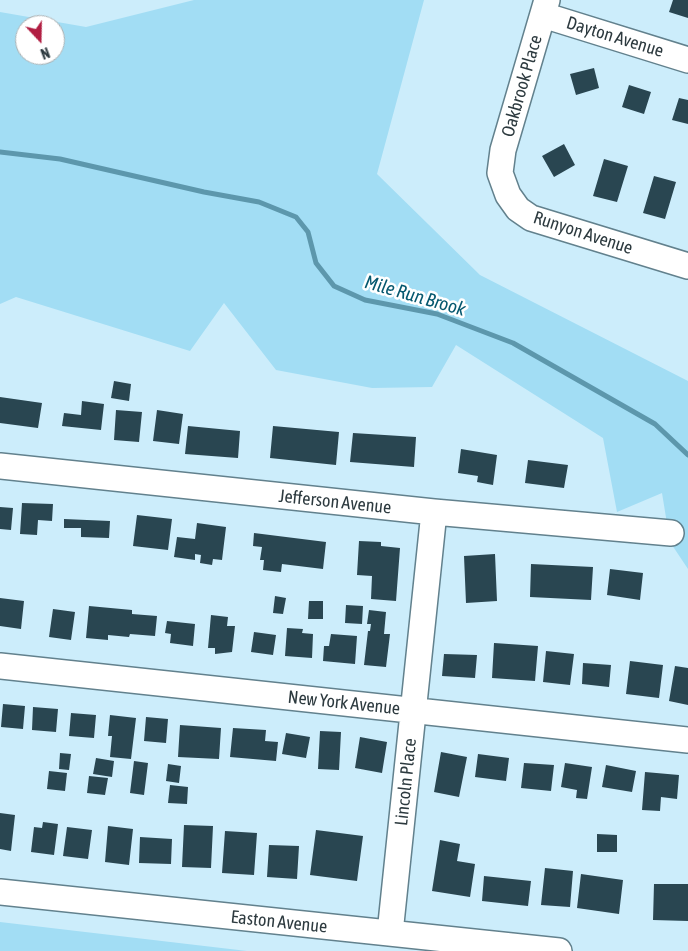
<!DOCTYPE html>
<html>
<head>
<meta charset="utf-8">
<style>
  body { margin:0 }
  #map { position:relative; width:688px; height:951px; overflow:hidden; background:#ccedfb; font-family:"Asap Condensed",sans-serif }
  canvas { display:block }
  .north { position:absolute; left:15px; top:15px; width:50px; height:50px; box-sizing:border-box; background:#fff; border:1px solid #abb0b2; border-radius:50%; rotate:159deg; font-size:14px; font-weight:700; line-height:20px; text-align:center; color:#2d3a3f }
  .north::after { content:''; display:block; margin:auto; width:18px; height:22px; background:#b11e42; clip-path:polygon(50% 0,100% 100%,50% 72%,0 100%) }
</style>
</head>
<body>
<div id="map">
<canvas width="688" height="951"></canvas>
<div class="north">N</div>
</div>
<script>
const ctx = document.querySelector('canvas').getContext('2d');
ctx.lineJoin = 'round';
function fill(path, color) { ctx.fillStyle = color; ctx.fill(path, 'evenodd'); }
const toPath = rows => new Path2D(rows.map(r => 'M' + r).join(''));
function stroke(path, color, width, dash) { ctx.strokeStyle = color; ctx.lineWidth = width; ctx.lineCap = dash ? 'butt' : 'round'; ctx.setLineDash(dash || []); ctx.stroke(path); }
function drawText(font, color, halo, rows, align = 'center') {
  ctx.font = font + ' "Asap Condensed",sans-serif'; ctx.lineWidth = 5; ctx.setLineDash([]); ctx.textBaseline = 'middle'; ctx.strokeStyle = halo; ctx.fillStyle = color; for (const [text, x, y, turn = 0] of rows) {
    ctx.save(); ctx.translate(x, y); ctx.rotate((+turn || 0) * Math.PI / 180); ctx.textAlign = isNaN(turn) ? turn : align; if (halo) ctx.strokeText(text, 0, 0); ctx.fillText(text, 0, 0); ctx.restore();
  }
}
const green = toPath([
  [194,0,424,0,377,174,480,275,688,381,688,569,670,542,662,493,617,512,603,438,456,345,432,387,372,388,276,370,224,303,190,351,16,297,0,304,0,12,86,27],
  [25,25,55,25,55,55,25,55],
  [0,922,247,951,0,951]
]);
const stream = toPath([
  [0,152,60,159,204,192,259,202,296,217,308,232,316,263,334,286,365,300,437,314,513,343,655,424,688,455]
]);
const building = toPath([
  [673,0,688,0,688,18,669,12],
  [594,68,599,88,576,95,570,74],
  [629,85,651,92,644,114,622,107],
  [679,98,688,100,688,124,672,120],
  [564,144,575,165,554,177,542,156],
  [604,159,628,166,617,202,593,196],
  [654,176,676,182,665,219,643,213],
  [114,381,131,384,129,401,111,398],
  [0,397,42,403,38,428,0,423],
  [82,401,104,404,101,430,62,426,64,413,81,415],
  [116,410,142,412,139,442,114,440],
  [157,410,183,414,179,444,153,441],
  [188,426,240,431,238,458,185,454],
  [273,426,339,432,336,465,270,458],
  [353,433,416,437,414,467,350,462],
  [461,449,497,455,493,485,477,482,478,476,458,473],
  [528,460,568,465,564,488,525,483],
  [22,503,53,504,52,521,38,520,37,535,20,534],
  [0,507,13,508,11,530,0,529],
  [137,515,172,519,168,550,133,546],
  [64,519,110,521,109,538,81,537,81,528,64,528],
  [197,523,226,527,222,560,213,559,212,565,200,563,201,555,195,554,195,560,174,557,177,537,195,539],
  [254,533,326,542,323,569,282,564,281,572,263,570,264,560,260,560,262,547,253,546],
  [359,541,381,542,381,546,400,548,396,601,371,599,372,576,357,575],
  [495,554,497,601,466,603,464,556],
  [531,564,593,567,591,600,530,597],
  [610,569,643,573,640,600,607,595],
  [275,596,286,598,283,614,273,613],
  [0,598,24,601,21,629,0,626],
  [309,601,323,601,323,619,308,619],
  [346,605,363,606,362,624,345,623],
  [89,606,132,610,132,614,157,616,155,636,130,634,129,637,108,635,108,640,86,638],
  [53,609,75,612,71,640,49,637],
  [369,610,386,612,384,634,390,634,386,667,364,665,368,631,370,631,371,624,367,624],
  [211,615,228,617,227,626,235,626,232,652,215,654,215,648,208,648],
  [167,621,195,624,193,646,170,643,171,634,165,633],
  [287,628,303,629,302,633,313,634,312,658,285,656],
  [254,632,276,635,273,655,251,652],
  [331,634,357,636,355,664,323,661,324,646,329,646],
  [494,643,538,646,535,681,492,678],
  [546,651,574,654,570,685,543,682],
  [444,654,477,655,475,678,442,676],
  [630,661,663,665,659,698,626,694],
  [583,663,611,665,609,687,582,684],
  [675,666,688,668,688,705,669,701],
  [3,704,25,706,23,729,1,727],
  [33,707,58,709,56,732,32,730],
  [71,713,96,715,94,738,69,736],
  [110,715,136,718,131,759,110,757,112,736,108,736],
  [146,717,168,719,166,743,144,741],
  [180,725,221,728,219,759,178,757],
  [233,728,266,730,265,741,278,742,276,761,230,757],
  [320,731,341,732,339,770,318,769],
  [286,733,310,737,306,758,282,754],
  [360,737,387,742,382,773,355,768],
  [441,752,467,757,459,797,434,792],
  [60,753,71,754,69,770,59,769],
  [478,754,509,758,506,781,475,777],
  [96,758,114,761,112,777,93,774],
  [134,761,148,763,144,795,130,793],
  [524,763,554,765,551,791,521,788],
  [565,763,592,767,587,799,576,798,577,790,561,787],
  [168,764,181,766,179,783,166,781],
  [606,765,636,771,632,792,602,787],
  [49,771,67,773,65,791,47,789],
  [645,772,679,775,677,799,661,797,660,811,642,810],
  [89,776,108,778,105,795,87,793],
  [170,785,188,787,187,804,168,803],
  [0,813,15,815,11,851,0,849],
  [43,822,58,824,54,855,31,852,34,827,42,828],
  [184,825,213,826,211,868,182,867],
  [108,826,133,829,129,865,105,862],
  [67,827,92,830,88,859,63,856],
  [316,830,363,836,357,881,310,875],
  [225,831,257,833,254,875,222,873],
  [597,834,617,835,617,852,597,852],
  [140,837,172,839,171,864,139,863],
  [440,840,460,844,457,861,475,864,470,897,432,891],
  [269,845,299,846,297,879,267,877],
  [545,868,573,871,570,907,541,905],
  [581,874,623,880,619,914,577,908],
  [484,876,531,881,528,906,482,901],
  [654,884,688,884,688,921,653,920]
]);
const minor = toPath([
  [547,0,503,150,500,173,508,195,518,209,531,218,688,266],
  [543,15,688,60],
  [0,466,434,512,671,533],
  [0,666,688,740],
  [0,892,559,951],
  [390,933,434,512]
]);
const streetNames = [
  ["Dayton Avenue",615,37,17],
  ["Oakbrook Place",522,86,-74],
  ["Runyon Avenue",583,233,18],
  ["Jefferson Avenue",335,502,6],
  ["New York Avenue",344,703,6],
  ["Lincoln Place",406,782,-84],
  ["Easton Avenue",279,922,6]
];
const waterNames = [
  ["Mile Run Brook",415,296,16]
];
fill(green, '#a2ddf4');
stroke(stream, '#5d97ac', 5);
fill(building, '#294651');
stroke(minor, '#62818d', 28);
stroke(minor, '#fff', 25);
drawText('18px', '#2d3a3f', '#fff', streetNames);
drawText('italic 19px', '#06586f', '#fff', waterNames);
</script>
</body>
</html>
